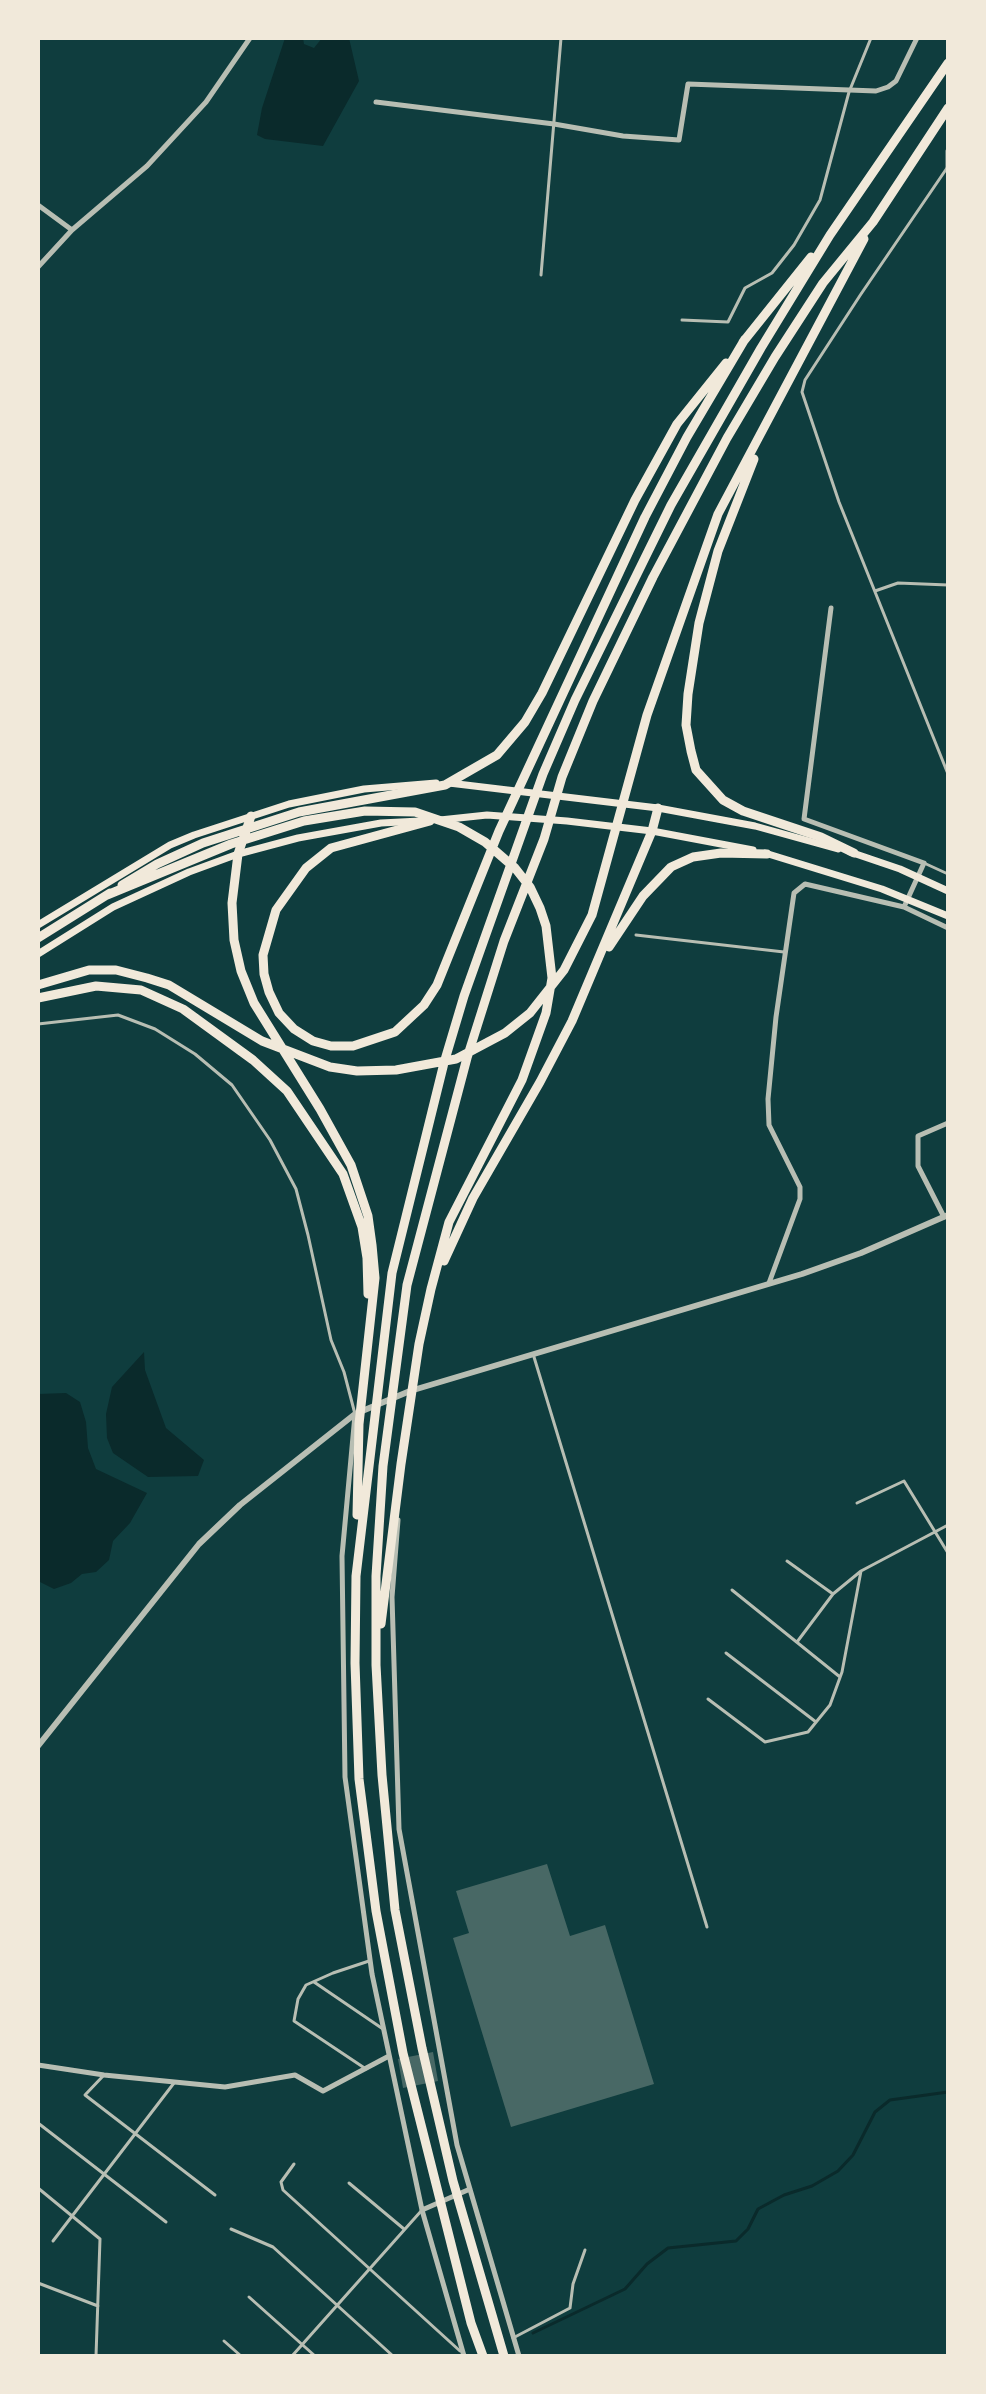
<!DOCTYPE html>
<html>
<head>
<meta charset="utf-8">
<style>
  body { margin:0 }
  #map { position:relative; width:986px; height:2394px; overflow:hidden; background:#0f3d3e; font-family:Lato,sans-serif }
  canvas { display:block }
  .frame { position:absolute; inset:0; border:40px solid #f1e9da; pointer-events:none }
</style>
</head>
<body>
<div id="map">
<canvas width="986" height="2394"></canvas>
<div class="frame"></div>
</div>
<script>
const ctx = document.querySelector('canvas').getContext('2d');
ctx.lineJoin = 'round';
function fill(path, color) { ctx.fillStyle = color; ctx.fill(path, 'evenodd'); }
const toPath = rows => new Path2D(rows.map(r => 'M' + r).join(''));
function stroke(path, color, width, dash) { ctx.strokeStyle = color; ctx.lineWidth = width; ctx.lineCap = dash ? 'butt' : 'round'; ctx.setLineDash(dash || []); ctx.stroke(path); }
const water = toPath([
  [285,38,303,38,304,44,314,48,322,38,349,38,359,81,323,146,265,139,257,135,262,108],
  [144,1352,145,1370,166,1428,204,1460,198,1476,148,1477,113,1453,107,1438,106,1414,112,1387],
  [66,1393,80,1402,86,1422,88,1448,96,1469,147,1493,130,1523,113,1541,109,1560,96,1572,82,1574,71,1583,54,1589,38,1581,38,1394]
]);
const stream = toPath([
  [533,2333,625,2289,647,2264,668,2248,736,2241,748,2229,758,2209,784,2195,812,2186,838,2171,853,2155,875,2112,890,2100,948,2092]
]);
const building = toPath([
  [547,1864,570,1936,605,1925,654,2084,511,2127,453,1938,469,1933,456,1891],
  [433,2052,438,2081,403,2088,398,2059]
]);
const service = toPath([
  [947,168,861,294,805,380,802,392,839,502,948,774],
  [541,275,561,38],
  [682,320,728,322,745,288,772,273,794,245,820,200,849,92,871,38],
  [875,591,898,583,948,585],
  [924,863,948,874],
  [636,935,784,952],
  [38,1024,118,1015,155,1029,195,1054,232,1085,270,1140,296,1189,308,1235,331,1340,344,1372,355,1414],
  [534,1357,707,1927],
  [857,1503,904,1481,948,1553],
  [787,1561,833,1594],
  [732,1590,840,1677],
  [797,1642,833,1594,861,1571,948,1525],
  [726,1653,816,1722],
  [708,1699,765,1742,808,1732,830,1705,842,1672,861,1571],
  [314,1982,383,2029],
  [366,2069,294,2021,298,1999,306,1985,333,1973,369,1961],
  [104,2075,85,2095,215,2195],
  [38,2123,166,2222],
  [294,2164,281,2182,283,2190,460,2351],
  [349,2183,404,2229],
  [38,2188,100,2239,96,2356],
  [231,2229,273,2247,393,2356],
  [53,2241,174,2083],
  [38,2283,98,2306],
  [249,2297,315,2356],
  [513,2338,570,2308,573,2284,585,2250],
  [224,2341,241,2356],
  [292,2356,422,2210]
]);
const minor = toPath([
  [376,102,554,124,623,136,679,140,688,84,876,91,888,87,896,81,917,38],
  [948,151,948,169],
  [38,205,72,230],
  [38,267,72,230,147,166,206,102,250,38],
  [904,907,948,928],
  [944,1217,918,1166,918,1136,948,1123],
  [769,1283,800,1199,800,1187,769,1125,768,1099,776,1017,794,893,805,884,904,907,924,863,804,819,831,608],
  [355,1415,342,1556,345,1777,372,1974,422,2210,464,2356],
  [398,1520,392,1597,399,1829,457,2145,519,2356],
  [38,2065,104,2075,225,2087,295,2075,323,2091,389,2056],
  [422,2210,470,2189]
]);
const tertiary = toPath([
  [38,1746,199,1544,240,1505,355,1414,410,1391,802,1274,861,1253,948,1215]
]);
const secondary = toPath([
  [449,783,658,808,755,826,838,849],
  [440,820,487,815,567,821,652,831,753,850],
  [850,852,900,869,948,891],
  [765,853,882,889,948,916],
  [38,925,170,845,194,835,289,804,364,789,436,783],
  [38,954,113,907,189,872,238,854,298,838,381,823,420,821]
]);
const motorway = toPath([
  [743,342,811,257],
  [754,459,718,551,699,623,688,694,686,725,691,751,696,770,723,800,743,811,821,837,854,853],
  [251,816,238,854,232,903,234,940,241,971,254,1003,320,1109,351,1165,368,1216,372,1245,375,1278,359,1424,357,1515],
  [430,821,331,848,306,868,276,910,263,955,264,974,269,992,279,1013,294,1029,313,1041,331,1046,353,1046,395,1032,424,1005,437,985,499,831,645,517,687,437,745,339],
  [122,885,157,864,203,843,299,812,445,785,497,755,525,722,542,693,635,500,677,424,726,363],
  [107,895,231,844,304,821,365,811,415,812,459,827,485,842,515,868,530,887,540,908,546,926,552,978,546,1013,522,1080,449,1222,431,1289,419,1344,401,1464,381,1624],
  [38,938,110,893],
  [609,947,643,896,671,867,693,857,721,853,767,854],
  [38,985,89,970,116,970,147,978,169,985,262,1041,330,1067,357,1071,396,1070,456,1059,505,1033,530,1013,564,970,592,915,647,715,718,514,864,239],
  [38,998,96,986,141,990,183,1009,253,1060,287,1091,343,1174,362,1227,367,1258,368,1294],
  [444,1261,473,1198,540,1082,572,1021,652,831,658,808],
  [483,2356,471,2323,403,2053,376,1911,359,1779,355,1663,356,1576,392,1273,444,1063,464,996,543,774,575,700,671,505,761,348,830,235,948,63],
  [504,2356,453,2181,422,2048,395,1910,382,1775,376,1665,376,1576,383,1466,407,1285,467,1058,504,941,544,839,562,777,593,701,653,577,727,438,775,357,823,283,873,222,948,108]
]);
fill(water, '#0a2a2b');
stroke(stream, '#0a2a2b', 3);
fill(building, '#486865');
stroke(service, '#b8beb3', 3);
stroke(minor, '#b8beb3', 5);
stroke(tertiary, '#b8beb3', 6);
stroke(secondary, '#f1e9da', 7);
stroke(motorway, '#f1e9da', 9);
</script>
</body>
</html>
